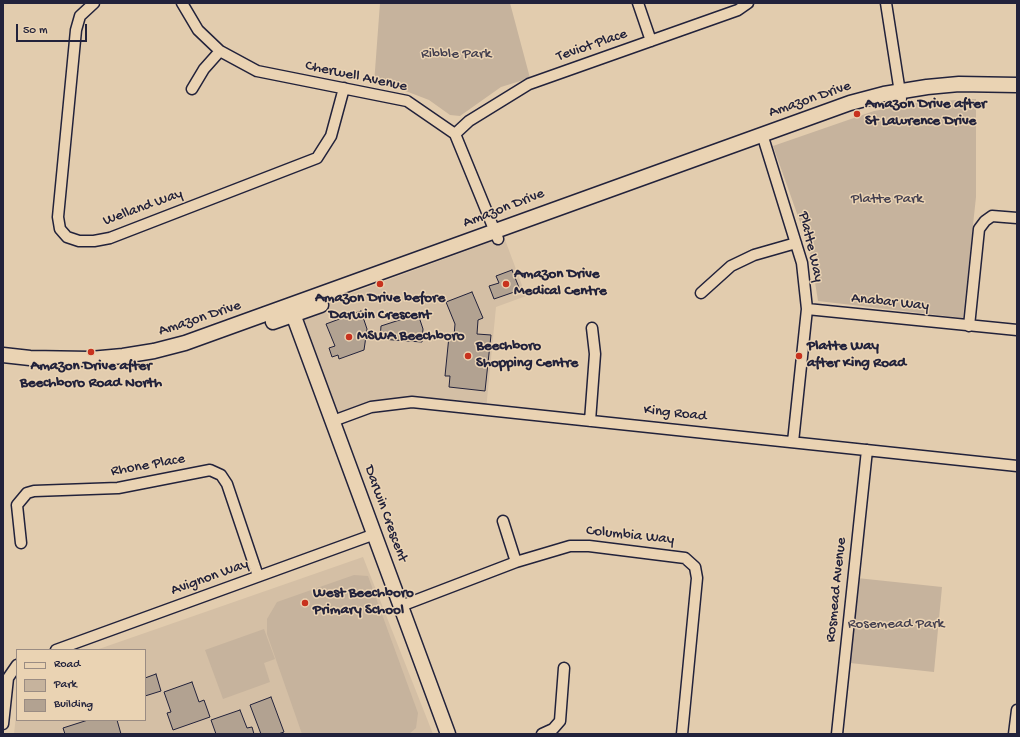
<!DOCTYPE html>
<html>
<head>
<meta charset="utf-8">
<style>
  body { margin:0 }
  #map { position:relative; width:1020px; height:737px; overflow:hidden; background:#e2ccae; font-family:"Gochi Hand",sans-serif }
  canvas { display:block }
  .frame { position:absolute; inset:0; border:4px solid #22223b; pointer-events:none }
  .legend { position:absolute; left:16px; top:649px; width:130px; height:72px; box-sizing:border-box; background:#ead3b3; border:1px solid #9a8c83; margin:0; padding:5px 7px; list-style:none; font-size:12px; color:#22223b }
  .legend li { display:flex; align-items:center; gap:8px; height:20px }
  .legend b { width:20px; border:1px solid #9a8c83 }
  .scale { position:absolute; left:16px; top:24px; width:71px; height:18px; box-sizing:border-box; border:2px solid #22223b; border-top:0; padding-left:5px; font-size:12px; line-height:14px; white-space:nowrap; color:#22223b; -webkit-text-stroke:3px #ead3b3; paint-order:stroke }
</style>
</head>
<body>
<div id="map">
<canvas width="1020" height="737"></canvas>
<div class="frame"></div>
<ul class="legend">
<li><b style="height:5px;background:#ead3b3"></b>Road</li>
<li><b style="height:11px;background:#c6b39d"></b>Park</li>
<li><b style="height:11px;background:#b2a291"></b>Building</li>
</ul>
<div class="scale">50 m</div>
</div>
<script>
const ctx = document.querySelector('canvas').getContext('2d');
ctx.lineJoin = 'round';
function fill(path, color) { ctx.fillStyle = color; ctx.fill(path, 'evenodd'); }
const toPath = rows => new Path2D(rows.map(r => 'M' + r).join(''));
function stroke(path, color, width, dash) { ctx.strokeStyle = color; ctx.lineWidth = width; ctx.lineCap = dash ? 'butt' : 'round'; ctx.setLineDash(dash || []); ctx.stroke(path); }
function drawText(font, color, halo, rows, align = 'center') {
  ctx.font = font + ' "Gochi Hand",sans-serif'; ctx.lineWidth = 3; ctx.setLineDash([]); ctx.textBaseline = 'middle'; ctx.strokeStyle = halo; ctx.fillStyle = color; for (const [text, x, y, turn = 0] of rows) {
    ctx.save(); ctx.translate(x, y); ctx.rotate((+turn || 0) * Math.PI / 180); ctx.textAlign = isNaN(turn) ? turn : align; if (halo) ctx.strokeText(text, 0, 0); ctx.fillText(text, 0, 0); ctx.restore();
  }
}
const built = toPath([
  [504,237,526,296,496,307,486,410,412,402,333,421,293,315],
  [363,557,433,734,14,734,17,706,17,720,145,720,145,650,96,650]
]);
const green = toPath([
  [380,3,510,3,530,78,501,87,460,116,450,115,429,100,403,90,374,84],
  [976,99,976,197,963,318,818,301,811,257,805,236,773,146,874,111,922,102],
  [354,575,368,576,418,713,416,728,409,734,302,734,267,634,267,619,277,602],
  [857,578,942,587,934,672,850,663],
  [264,629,275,659,264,663,270,682,223,699,205,650]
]);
const building = toPath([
  [512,270,520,290,494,299,489,286,499,283,496,276,512,270],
  [472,292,483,318,478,320,477,334,491,335,485,391,449,387,450,376,445,376,449,336,454,336,455,324,446,302,472,292],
  [361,311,367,329,364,350,339,359,338,355,332,357,329,348,335,346,326,324,361,311],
  [418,314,423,329,422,342,380,339,381,326,418,314],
  [156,674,161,691,145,696,145,678,156,674],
  [192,682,199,702,204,700,210,717,173,730,167,713,171,712,164,692,192,682],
  [271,697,284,732,278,734,261,734,250,705,271,697],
  [240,710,247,728,252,727,254,734,216,734,211,720,240,710],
  [88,720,117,720,121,734,65,734,63,728,88,720]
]);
const street = toPath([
  [94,3,80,16,76,30,58,217,60,229,67,237,79,241,94,241,110,238,317,158,331,136,344,88],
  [182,3,198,30,220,51,257,71,407,101,455,134,498,239],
  [638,3,651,41],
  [886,3,901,99],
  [192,89,204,69,220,51],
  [455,134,469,121,529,84,738,10,748,3],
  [762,134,802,263,807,309,793,442],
  [701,293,731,266,754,255,796,243],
  [807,309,1017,330],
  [969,326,979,229,985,221,992,216,1017,218],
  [333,421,371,407,412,402,1017,466],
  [590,421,595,354,592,328],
  [503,521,516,562],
  [21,543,17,505,27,493,34,491,118,488,210,470,221,475,227,484,258,576],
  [401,606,516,562,570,546,589,546,685,558,695,567,697,578,682,734],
  [56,650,375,534],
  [3,724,8,678,17,665],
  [542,734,553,729,560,721,564,668],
  [837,734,867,450],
  [1014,734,1017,710]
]);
const secondary = toPath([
  [290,306,448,734],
  [273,322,321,305],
  [3,355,30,358,90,359,123,356,154,351,185,343,850,103,884,94,927,87,959,84,1017,85]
]);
const markers = [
  [857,114,4,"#c8321e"],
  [380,284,4,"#c8321e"],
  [506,284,4,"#c8321e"],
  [349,337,4,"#c8321e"],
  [91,352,4,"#c8321e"],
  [468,356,4,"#c8321e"],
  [799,356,4,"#c8321e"],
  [305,603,4,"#c8321e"]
];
const streetNames = [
  ["Teviot Place",592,46,-19],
  ["Cherwell Avenue",356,77,12],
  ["Amazon Drive",810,100,-19],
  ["Welland Way",143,208,-20],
  ["Amazon Drive",504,209,-21],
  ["Platte Way",810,247,77],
  ["Anabar Way",890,303,6],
  ["Amazon Drive",200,319,-18],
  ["King Road",675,414,6],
  ["Rhone Place",148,466,-10],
  ["Darwin Crescent",385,514,70],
  ["Columbia Way",630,536,6],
  ["Avignon Way",210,578,-20],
  ["Rosmead Avenue",837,590,-84]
];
const parkNames = [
  ["Ribble Park",456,55],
  ["Platte Park",887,200],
  ["Rosemead Park",896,625]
];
const poiNames = [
  ["Amazon Drive after",865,105],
  ["St Lawrence Drive",865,122],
  ["Amazon Drive",514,275],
  ["Medical Centre",514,292],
  ["Amazon Drive before",380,299,"center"],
  ["Darwin Crescent",380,316,"center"],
  ["MSWA Beechboro",357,337],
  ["Beechboro",476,347],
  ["Shopping Centre",476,364],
  ["Platte Way",807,347],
  ["after King Road",807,364],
  ["Amazon Drive after",91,367,"center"],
  ["Beechboro Road North",91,384,"center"],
  ["West Beechboro",313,594],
  ["Primary School",313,611]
];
fill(built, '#d4bfa5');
fill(green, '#c6b39d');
fill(building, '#b2a291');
stroke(building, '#22223b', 1);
stroke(street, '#22223b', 13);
stroke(secondary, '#22223b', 17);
stroke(street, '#ead3b3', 10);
stroke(secondary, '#ead3b3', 14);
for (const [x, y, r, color] of markers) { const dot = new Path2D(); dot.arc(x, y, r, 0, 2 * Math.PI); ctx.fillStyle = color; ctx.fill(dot); stroke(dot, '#ead3b3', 1.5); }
drawText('15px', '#22223b', '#ead3b3', streetNames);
drawText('15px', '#433f4f', '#ead3b3', parkNames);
drawText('bold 15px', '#22223b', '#ead3b3', poiNames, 'left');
</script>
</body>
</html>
